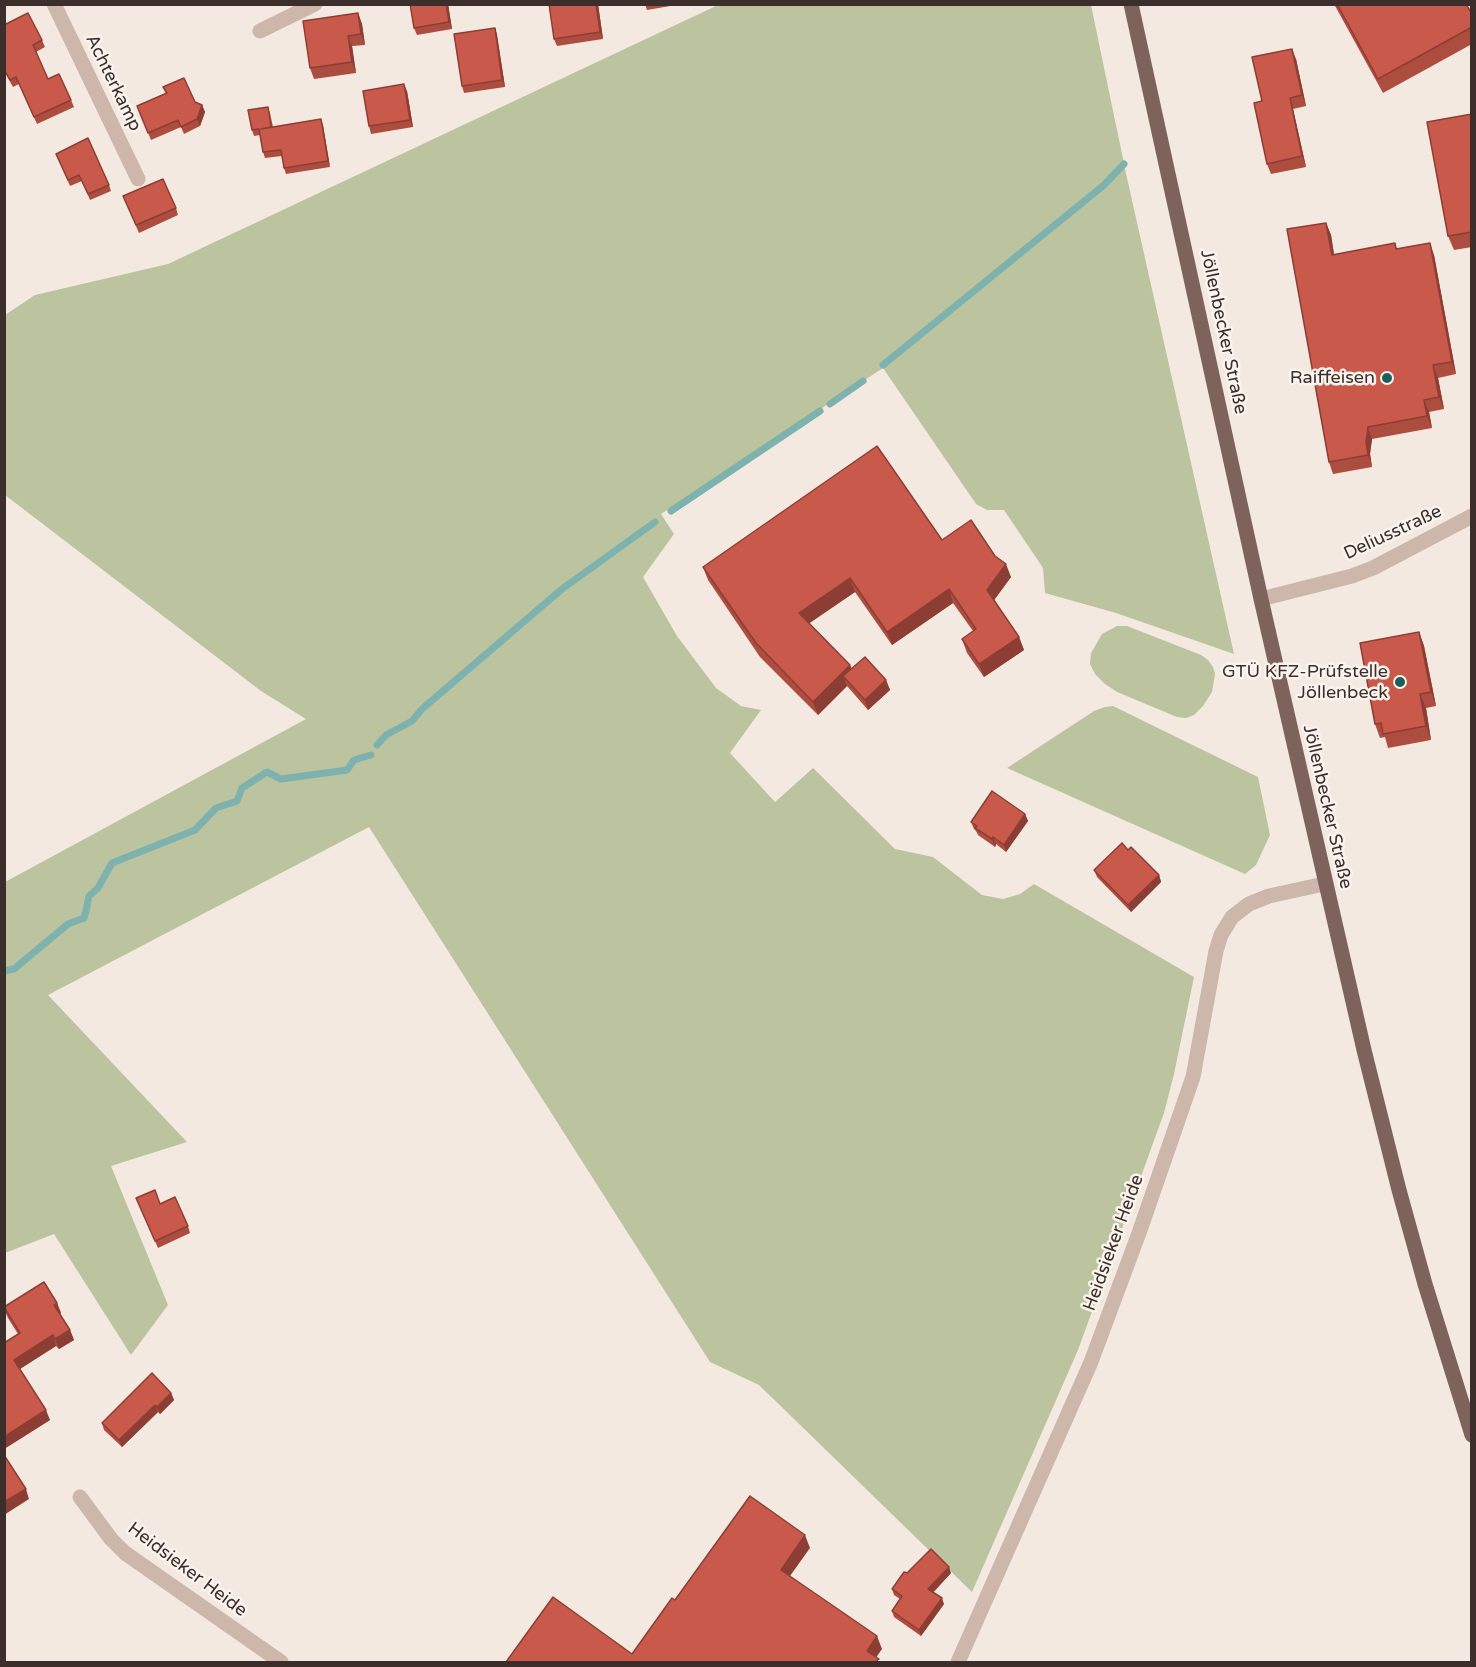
<!DOCTYPE html>
<html>
<head>
<meta charset="utf-8">
<style>
  body { margin:0 }
  #map { position:relative; width:1476px; height:1667px; overflow:hidden; background:#f4e9e1; font-family:"Varela Round",sans-serif }
  canvas { display:block }
  .frame { position:absolute; inset:0; border:6px solid #3b2e2b; pointer-events:none }
</style>
</head>
<body>
<div id="map">
<canvas width="1476" height="1667"></canvas>
<div class="frame"></div>
</div>
<script>
const ctx = document.querySelector('canvas').getContext('2d');
ctx.lineJoin = 'round';
function fill(path, color) { ctx.fillStyle = color; ctx.fill(path, 'evenodd'); }
const toPath = rows => new Path2D(rows.map(r => 'M' + r).join(''));
function stroke(path, color, width, dash) { ctx.strokeStyle = color; ctx.lineWidth = width; ctx.lineCap = dash ? 'butt' : 'round'; ctx.setLineDash(dash || []); ctx.stroke(path); }
function drawText(font, color, halo, rows, align = 'center') {
  ctx.font = font + ' "Varela Round",sans-serif'; ctx.lineWidth = 5; ctx.setLineDash([]); ctx.textBaseline = 'middle'; ctx.strokeStyle = halo; ctx.fillStyle = color; for (const [text, x, y, turn = 0] of rows) {
    ctx.save(); ctx.translate(x, y); ctx.rotate((+turn || 0) * Math.PI / 180); ctx.textAlign = isNaN(turn) ? turn : align; if (halo) ctx.strokeText(text, 0, 0); ctx.fillText(text, 0, 0); ctx.restore();
  }
}
const green = toPath([
  [718,5,1091,5,1127,178,1234,654,1116,613,1045,593,1043,568,1004,510,987,510,976,504,883,368,661,514,674,534,643,577,677,636,716,688,741,706,761,710,730,753,775,802,813,768,895,849,933,857,982,895,1003,899,1020,894,1034,884,1194,977,1174,1074,1164,1113,1078,1350,972,1592,759,1385,710,1362,369,827,48,995,187,1142,111,1166,168,1305,131,1355,54,1234,5,1253,5,882,306,719,261,691,5,495,5,315,35,295,168,264],
  [1117,626,1127,626,1201,655,1208,660,1213,667,1215,674,1212,692,1203,706,1194,715,1186,718,1177,717,1117,692,1105,684,1095,674,1090,664,1091,653,1102,634],
  [1113,706,1258,777,1270,835,1256,865,1245,874,1007,768,1094,711,1105,707]
]);
const stream = toPath([
  [883,365,1104,185,1124,164],
  [830,404,863,381],
  [671,511,820,411],
  [377,745,386,735,412,721,422,709,562,589,655,522],
  [4,971,14,969,68,924,84,918,86,911,89,896,98,888,112,863,195,830,216,808,237,801,242,788,267,772,281,779,347,770,354,760,371,755]
]);
const minor = toPath([
  [54,4,138,179],
  [260,31,315,4],
  [1261,599,1352,576,1373,568,1472,516],
  [80,1497,111,1539,125,1553,281,1662],
  [958,1662,1091,1362,1139,1233,1193,1077,1216,951,1221,935,1232,917,1249,904,1269,896,1324,884]
]);
const major = toPath([
  [1131,4,1261,599,1364,1050,1399,1190,1425,1284,1472,1435]
]);
const wall = toPath([
  [448,4,452,29,417,35,414,28],
  [549,4,598,4,603,39,557,46,554,39],
  [645,4,682,4,647,10],
  [1334,4,1466,4,1472,14,1472,44,1383,93],
  [358,13,362,24,365,45,352,46,356,73,314,79,310,68],
  [4,25,42,40,45,47,36,52,48,79,71,100,74,107,37,124,19,84,13,87,4,71],
  [495,28,497,35,505,87,464,93,462,86],
  [1296,59,1306,106,1293,109,1306,167,1271,174,1267,164],
  [163,87,202,105,205,112,200,126,184,134,181,127,151,140,137,106,166,94],
  [407,91,413,127,371,134,369,126],
  [268,107,270,113,273,127,323,125,330,167,286,174,284,168,282,156,265,158,263,152,260,135,254,136,252,130],
  [1472,114,1472,247,1454,250,1448,236],
  [56,154,109,185,111,191,90,200,82,181,70,186],
  [123,196,176,208,178,215,139,233],
  [1326,223,1331,235,1334,255,1395,243,1397,249,1434,255,1456,374,1438,378,1444,409,1429,412,1432,428,1372,439,1370,454,1372,467,1333,474,1329,462],
  [942,540,995,556,1011,577,994,600,1019,637,1024,650,984,677,967,653,962,639,973,631,953,603,892,645,855,592,809,623,850,665,852,669,886,680,890,690,868,710,847,686,818,715,760,657,708,580,703,567],
  [1419,632,1424,646,1436,706,1426,708,1431,740,1388,748,1385,737,1380,738,1375,724],
  [1025,814,1028,821,1006,852,996,844,995,847,978,835,976,831,974,829,971,822],
  [1128,850,1159,875,1161,882,1131,912,1097,877,1094,870],
  [136,1198,160,1204,188,1226,190,1233,158,1248],
  [57,1303,61,1313,60,1314,70,1330,74,1340,59,1349,56,1346,20,1369,50,1420,4,1449,4,1343,18,1334,8,1318,4,1309],
  [171,1393,174,1400,160,1414,158,1412,122,1447,104,1430,102,1423],
  [907,1573,951,1573,933,1592,944,1604,921,1636,894,1617,892,1611,900,1599,894,1595,892,1589]
]);
const shadedWall = toPath([
  [446,4,448,4,452,29,449,22],
  [596,4,598,4,603,39,600,32],
  [358,13,362,24,365,45,361,34],
  [495,28,497,35,505,87,502,80],
  [348,36,352,46,356,73,352,62],
  [1292,49,1296,59,1306,106,1302,95],
  [404,84,407,91,413,127,410,120],
  [1290,98,1293,109,1306,167,1302,156],
  [202,105,205,112,200,126,197,119],
  [321,119,323,125,330,167,328,161],
  [1326,223,1331,235,1336,267,1332,255],
  [1430,243,1434,255,1456,374,1452,362],
  [1433,365,1438,378,1444,409,1439,397],
  [1424,400,1429,412,1432,428,1427,416],
  [1368,427,1372,439,1370,454,1372,467,1368,455,1366,442],
  [1006,564,1011,577,992,603,987,590],
  [850,578,855,592,804,627,799,613],
  [949,589,953,603,892,645,887,632],
  [1419,632,1424,646,1436,706,1431,692],
  [1019,637,1024,650,984,677,979,664],
  [850,665,855,678,843,676,847,686,818,715,813,702],
  [886,680,890,690,868,710,865,700],
  [1420,694,1426,708,1431,740,1426,726],
  [1025,814,1028,821,1006,852,1004,845],
  [993,837,996,844,995,847,992,839],
  [1159,875,1161,882,1131,912,1128,905],
  [57,1303,61,1313,58,1315,54,1305],
  [70,1330,74,1340,59,1349,55,1339],
  [53,1335,56,1346,18,1370,14,1360],
  [171,1393,174,1400,160,1414,157,1407],
  [155,1405,158,1412,122,1447,119,1440],
  [46,1410,50,1420,4,1449,4,1437],
  [26,1489,29,1499,4,1515,4,1502],
  [805,1535,810,1548,785,1583,781,1570],
  [949,1567,951,1573,931,1595,928,1589],
  [942,1598,944,1604,921,1636,919,1630],
  [877,1636,882,1649,873,1662,867,1651]
]);
const building = toPath([
  [410,4,446,4,449,22,414,28,410,4],
  [549,4,596,4,600,32,554,39,549,4],
  [1337,4,1466,4,1472,14,1472,27,1378,79,1337,4],
  [28,13,42,40,33,45,48,79,59,74,71,100,34,117,16,77,10,80,4,69,4,25,28,13],
  [358,13,361,34,348,36,352,62,310,68,303,21,358,13],
  [495,28,502,80,462,86,454,34,495,28],
  [1292,49,1302,95,1290,98,1302,156,1267,164,1254,103,1262,101,1252,57,1292,49],
  [184,78,195,102,202,105,197,119,181,127,178,120,148,133,137,106,167,93,163,87,184,78],
  [404,84,410,120,369,126,363,91,404,84],
  [268,107,271,127,261,129,321,119,328,161,284,168,281,150,263,152,259,129,252,130,248,110,268,107],
  [1472,114,1472,232,1448,236,1427,122,1472,114],
  [88,138,109,185,88,194,79,175,68,180,56,154,88,138],
  [163,179,176,208,136,225,123,196,163,179],
  [1326,223,1332,255,1395,243,1396,249,1430,243,1452,362,1433,365,1439,397,1424,400,1427,416,1368,427,1366,442,1368,455,1329,462,1287,229,1326,223],
  [877,446,942,540,971,520,995,556,1006,564,987,590,1019,637,979,664,962,639,976,629,949,589,887,632,850,578,799,613,850,665,813,702,756,643,703,567,877,446],
  [1419,632,1431,692,1420,694,1426,726,1383,734,1381,723,1375,724,1360,643,1419,632],
  [865,657,886,680,865,700,843,676,865,657],
  [992,791,1025,814,1004,845,993,837,992,839,975,828,977,826,971,822,992,791],
  [1122,843,1128,850,1131,847,1159,875,1128,905,1094,870,1122,843],
  [155,1190,160,1204,175,1197,188,1226,155,1241,136,1198,155,1190],
  [44,1282,57,1303,54,1305,70,1330,55,1339,53,1335,14,1360,46,1410,4,1437,4,1343,20,1333,4,1307,44,1282],
  [152,1373,171,1393,157,1407,155,1405,119,1440,102,1423,152,1373],
  [4,1455,26,1489,4,1502,4,1455],
  [750,1496,805,1535,781,1570,877,1636,867,1651,879,1659,875,1662,506,1662,553,1597,632,1654,672,1598,675,1600,750,1496],
  [931,1549,949,1567,928,1589,942,1598,919,1630,892,1611,902,1596,892,1589,904,1572,907,1573,931,1549]
]);
const markers = [
  [1387,378,6,"#1e5e5b"],
  [1400,682,6,"#1e5e5b"]
];
const streetNames = [
  ["Achterkamp",113,83,64],
  ["Jöllenbecker Straße",1223,332,78],
  ["Deliusstraße",1393,533,-25],
  ["Jöllenbecker Straße",1327,807,77],
  ["Heidsieker Heide",1114,1243,-70],
  ["Heidsieker Heide",187,1570,37]
];
const poiNames = [
  ["Raiffeisen",1375,378],
  ["GTÜ KFZ-Prüfstelle",1388,672],
  ["Jöllenbeck",1388,693]
];
fill(green, '#bcc49f');
stroke(stream, '#7eb2ae', 7);
stroke(minor, '#cdb7ab', 15);
stroke(major, '#7d635c', 15);
fill(wall, '#ad4d40');
fill(shadedWall, '#8d3e34');
fill(building, '#c9594a');
stroke(building, '#8d3e34', 1.5);
for (const [x, y, r, color] of markers) { const dot = new Path2D(); dot.arc(x, y, r, 0, 2 * Math.PI); ctx.fillStyle = color; ctx.fill(dot); stroke(dot, '#fbf3ee', 2); }
drawText('18px', '#3b2e2b', '#fbf3ee', streetNames);
drawText('18px', '#3b2e2b', '#fbf3ee', poiNames, 'right');
</script>
</body>
</html>
